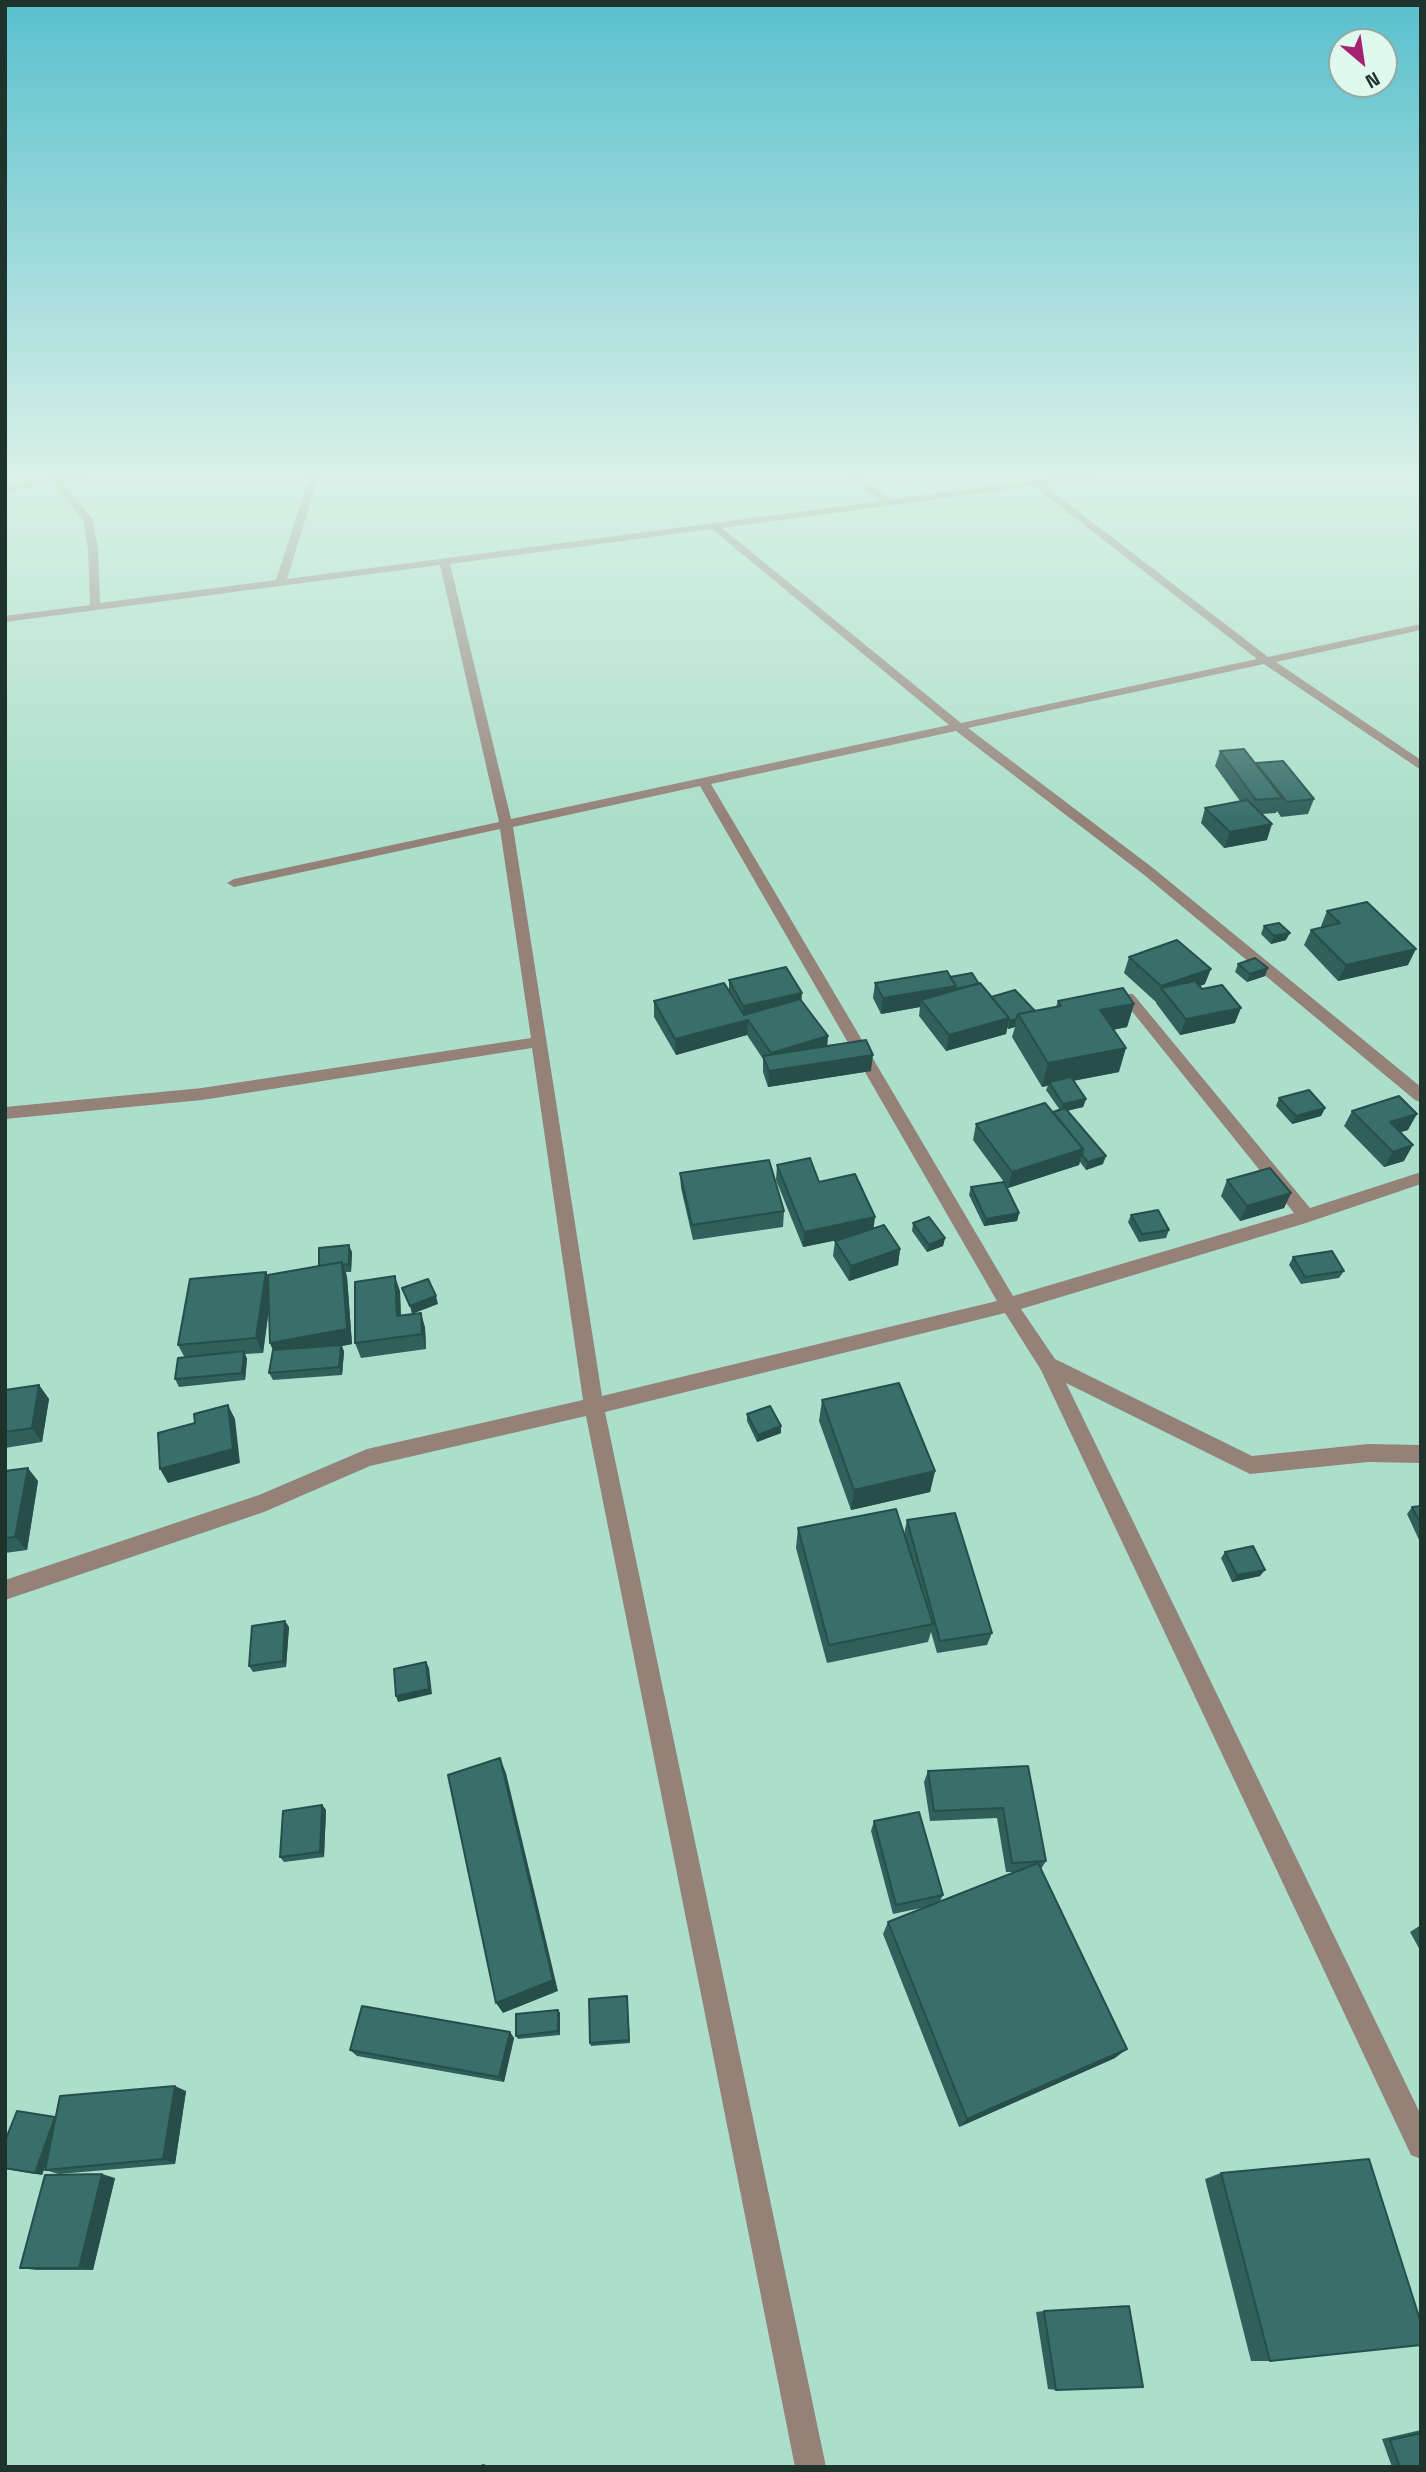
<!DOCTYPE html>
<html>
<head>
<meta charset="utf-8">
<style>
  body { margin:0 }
  #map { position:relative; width:1426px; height:2472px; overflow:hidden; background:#acdfcb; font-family:"Space Grotesk",sans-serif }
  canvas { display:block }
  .frame { position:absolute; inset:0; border:7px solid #1e332b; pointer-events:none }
  .north { position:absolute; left:1328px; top:28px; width:70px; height:70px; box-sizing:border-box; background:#e0f9ef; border:2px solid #92aaa1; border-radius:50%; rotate:151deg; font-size:19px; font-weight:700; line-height:28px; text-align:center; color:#1e332b }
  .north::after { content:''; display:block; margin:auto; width:24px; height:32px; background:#a42270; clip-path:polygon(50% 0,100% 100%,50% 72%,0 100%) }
</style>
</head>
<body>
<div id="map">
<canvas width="1426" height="2472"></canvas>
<div class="frame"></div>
<div class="north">N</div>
</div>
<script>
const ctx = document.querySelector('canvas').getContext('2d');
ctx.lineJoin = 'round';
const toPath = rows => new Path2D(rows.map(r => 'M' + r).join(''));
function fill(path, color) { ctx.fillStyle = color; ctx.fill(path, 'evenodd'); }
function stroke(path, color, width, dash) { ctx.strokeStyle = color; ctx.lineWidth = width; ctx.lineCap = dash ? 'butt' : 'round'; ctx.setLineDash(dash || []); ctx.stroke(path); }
const minor = toPath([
  [47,475,56,475,59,478,101,475,63,483,93,520,98,549,100,603,276,580,310,475,319,475,287,579,882,501,844,475,854,475,892,499,1082,475,1104,475,1100,478,1044,485,1268,657,1421,624,1421,630,1276,662,1421,760,1421,770,1264,664,968,728,1153,868,1421,1087,1421,1102,1415,1100,1143,874,956,731,711,784,1013,1296,1294,1213,1123,1000,1121,997,1123,994,1133,994,1310,1208,1421,1172,1421,1184,1306,1223,1021,1309,1055,1359,1252,1456,1368,1444,1421,1445,1421,1463,1368,1462,1250,1474,1066,1383,1421,2115,1421,2159,1411,2155,1041,1370,1005,1313,605,1412,826,2467,795,2467,586,1416,370,1466,264,1512,5,1600,5,1580,259,1495,367,1449,583,1400,532,1048,202,1100,5,1119,5,1107,202,1088,531,1038,500,829,234,887,227,883,234,879,499,822,440,565,5,622,5,616,90,605,88,549,83,520,54,484,5,492,5,486,51,479,47,475],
  [1034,486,1257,659,961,723,722,528,1034,486],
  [712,529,949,725,511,819,450,564,712,529],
  [700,786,997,1301,602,1396,513,827,700,786]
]);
const wall = toPath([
  [1220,751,1256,764,1256,763,1314,799,1308,814,1281,817,1277,811,1276,813,1262,814,1267,840,1224,848,1201,823,1205,808,1240,801,1215,766],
  [1327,911,1408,965,1338,981,1304,945,1311,930,1322,927,1321,926],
  [1264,926,1286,940,1271,944,1261,934],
  [1129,957,1205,984,1200,986,1235,1023,1180,1035,1156,1003,1156,1002,1124,973],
  [1238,964,1265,976,1247,982,1235,972],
  [950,977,979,984,991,997,1035,1011,1056,1007,1058,1001,1134,1004,1127,1027,1113,1030,1119,1072,1073,1081,1086,1099,1083,1107,1067,1111,1103,1164,1086,1170,1080,1162,1079,1165,1008,1188,1005,1184,1019,1213,1017,1221,984,1226,969,1195,971,1187,1004,1182,973,1140,976,1124,1053,1112,1060,1110,1046,1090,1048,1086,1042,1087,1012,1037,1015,1027,1008,1029,1007,1028,1006,1034,946,1051,919,1016,920,1007,881,1014,873,998,875,983],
  [729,980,801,1000,827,1046,871,1071,768,1087,763,1072,763,1059,747,1035,676,1055,654,1017,654,1001,729,990],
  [1279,1098,1325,1108,1321,1116,1292,1124,1276,1106],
  [1352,1111,1408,1130,1400,1132,1404,1161,1384,1167,1344,1126],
  [777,1165,819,1182,873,1228,900,1249,898,1265,849,1281,833,1256,835,1241,836,1240,803,1247,776,1180],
  [680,1173,784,1211,783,1227,693,1240,681,1188],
  [1227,1180,1291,1193,1284,1208,1240,1221,1221,1196],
  [1131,1215,1169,1230,1166,1238,1139,1242,1128,1222],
  [913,1223,945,1238,943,1246,927,1252,912,1231],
  [352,1252,351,1272,346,1272,347,1277,352,1344,342,1346,344,1352,342,1375,273,1380,269,1373,273,1350,270,1343,269,1308,263,1353,245,1354,247,1359,245,1380,179,1387,175,1379,185,1358,178,1345,266,1272,268,1279,319,1266],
  [1293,1257,1344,1271,1339,1278,1301,1284,1289,1265],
  [400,1291,401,1316,421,1313,425,1328,426,1349,361,1358,355,1343],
  [39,1385,49,1399,42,1442,5,1448,5,1390],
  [822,1400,935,1471,930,1492,851,1510,819,1421],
  [747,1414,781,1426,781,1433,757,1442,747,1421],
  [5,1471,38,1481,27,1550,5,1553],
  [1421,1506,1421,1542,1420,1542,1407,1514,1412,1507],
  [907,1520,992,1633,987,1645,937,1653,931,1632,928,1642,827,1663,796,1548,798,1528,904,1534],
  [1225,1552,1260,1576,1232,1582,1221,1558],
  [289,1627,286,1667,253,1672,249,1666],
  [1028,1766,1046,1861,1041,1869,1115,2058,959,2127,883,1934,888,1922,926,1907,893,1914,871,1831,874,1821,943,1895,940,1901,1015,1872,1006,1872,997,1818,930,1821,924,1782,928,1771],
  [322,1805,326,1810,324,1857,284,1862,280,1857],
  [1421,1925,1421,1952,1410,1932],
  [627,1996,630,2043,591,2046,590,2043],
  [558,2010,560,2013,560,2035,518,2039,516,2036],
  [510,2032,514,2038,504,2082,357,2056,350,2050],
  [186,2091,175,2164,59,2174,45,2170,47,2161,42,2175,5,2169,5,2141,56,2117],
  [1221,2173,1270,2361,1251,2361,1205,2179],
  [115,2178,93,2270,36,2270,20,2268],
  [1044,2311,1056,2390,1048,2389,1036,2312],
  [1421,2430,1421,2467,1392,2467,1382,2439]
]);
const shadedWall = toPath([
  [1272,824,1267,840,1224,848,1230,832],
  [1290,933,1286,940,1271,944,1274,936],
  [1416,949,1408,965,1338,981,1346,965],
  [1268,968,1265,976,1247,982,1250,974],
  [1211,969,1205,984,1169,998,1161,986],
  [979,984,921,1000,920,1007,881,1014,883,998,956,986],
  [802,993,801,1008,748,1021,747,1035,676,1055,675,1039,743,1021,743,1006],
  [1134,1004,1127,1027,1093,1033,1100,1010],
  [1241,1008,1235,1023,1180,1035,1186,1019],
  [1009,1018,1006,1034,946,1051,949,1035],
  [1016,1019,1015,1027,1008,1029,1010,1021],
  [828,1036,827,1052,770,1069,771,1053],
  [1126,1048,1119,1072,1050,1085,1049,1082,1048,1085,1042,1087,1048,1063],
  [873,1055,871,1071,768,1087,769,1071],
  [1086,1099,1083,1107,1061,1112,1063,1104],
  [1325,1108,1321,1116,1292,1124,1296,1116],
  [1417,1114,1408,1130,1381,1138,1390,1122],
  [1413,1145,1404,1161,1384,1167,1393,1152],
  [1083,1149,1079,1165,1008,1188,1012,1172],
  [1106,1156,1103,1164,1086,1170,1088,1162],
  [1291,1193,1284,1208,1240,1221,1247,1206],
  [1019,1213,1017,1221,984,1226,986,1219],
  [875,1217,873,1233,803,1247,804,1232],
  [945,1238,943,1246,927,1252,929,1245],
  [349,1245,352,1252,351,1272,349,1264],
  [900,1249,898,1265,849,1281,851,1266],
  [342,1262,347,1277,352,1344,342,1346,344,1352,342,1375,339,1367,276,1357,270,1343],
  [266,1272,272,1287,263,1353,256,1338],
  [395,1276,400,1291,401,1331,397,1316],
  [436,1296,438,1304,412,1314,410,1306],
  [421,1313,425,1328,426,1349,422,1334],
  [244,1351,247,1359,245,1380,242,1373],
  [39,1385,49,1399,42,1442,32,1428],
  [228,1405,235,1419,240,1463,168,1483,160,1469],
  [781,1426,781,1433,757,1442,758,1435],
  [28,1468,38,1481,27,1550,15,1537],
  [935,1471,930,1492,851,1510,854,1490],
  [1265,1570,1260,1576,1232,1582,1237,1575],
  [285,1621,289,1627,286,1667,283,1661],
  [426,1662,429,1668,432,1694,398,1702,396,1696],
  [500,1758,506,1773,558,1991,503,2013,496,2003],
  [322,1805,326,1810,324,1857,320,1852],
  [558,2010,560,2013,560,2035,558,2031],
  [510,2032,514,2038,504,2082,499,2077],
  [1127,2049,1115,2058,959,2127,967,2119],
  [175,2086,186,2091,175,2164,163,2159],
  [55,2117,62,2119,42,2175,35,2173],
  [102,2174,115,2178,93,2270,79,2268],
  [483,2464,492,2467,477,2467]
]);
const building = toPath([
  [1244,749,1282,798,1256,800,1220,751,1244,749],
  [1283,761,1314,799,1287,802,1256,763,1283,761],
  [1247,800,1272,824,1230,832,1205,808,1247,800],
  [1367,902,1416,949,1346,965,1311,930,1340,923,1327,911,1367,902],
  [1279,923,1290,933,1274,936,1264,926,1279,923],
  [1177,940,1211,969,1161,986,1129,957,1177,940],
  [1255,958,1268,968,1250,974,1238,964,1255,958],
  [786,967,802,993,743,1006,729,980,786,967],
  [947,971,956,986,883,998,875,983,947,971],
  [972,973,979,984,955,989,956,986,950,977,972,973],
  [1195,981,1202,989,1222,985,1241,1008,1186,1019,1161,988,1195,981],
  [724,983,744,1015,800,999,828,1036,771,1053,748,1020,675,1039,654,1001,724,983],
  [980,983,1009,1018,949,1035,921,1000,980,983],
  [1123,988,1134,1004,1100,1010,1126,1048,1048,1063,1018,1014,1061,1006,1058,1001,1123,988],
  [1015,990,1035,1011,1018,1014,1016,1019,1010,1021,1009,1020,1009,1018,991,997,1015,990],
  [866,1040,873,1055,769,1071,763,1056,866,1040],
  [1071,1077,1086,1099,1063,1104,1049,1082,1071,1077],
  [1309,1090,1325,1108,1296,1116,1279,1098,1309,1090],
  [1399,1096,1417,1114,1390,1122,1413,1145,1393,1152,1352,1111,1399,1096],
  [1045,1103,1083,1149,1012,1172,976,1124,1045,1103],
  [1065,1108,1106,1156,1088,1162,1082,1155,1083,1149,1053,1112,1065,1108],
  [810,1158,819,1182,855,1174,875,1217,804,1232,777,1165,810,1158],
  [769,1160,784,1211,692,1225,680,1173,769,1160],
  [1270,1168,1291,1193,1247,1206,1227,1180,1270,1168],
  [1004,1182,1019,1213,986,1219,971,1187,1004,1182],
  [1158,1210,1169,1230,1142,1234,1131,1215,1158,1210],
  [929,1217,945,1238,929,1245,913,1223,929,1217],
  [884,1225,900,1249,851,1266,835,1241,884,1225],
  [349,1245,349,1264,342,1265,342,1262,319,1266,319,1248,349,1245],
  [1332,1251,1344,1271,1305,1277,1293,1257,1332,1251],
  [342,1262,347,1329,270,1343,268,1275,342,1262],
  [266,1272,256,1338,178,1345,190,1279,266,1272],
  [395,1276,397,1316,421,1313,422,1334,355,1343,355,1282,395,1276],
  [428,1279,436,1296,410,1306,402,1288,428,1279],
  [341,1345,339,1367,269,1373,273,1350,341,1345],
  [244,1351,242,1373,175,1379,178,1358,244,1351],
  [899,1383,935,1471,854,1490,822,1400,899,1383],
  [39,1385,32,1428,5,1432,5,1390,39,1385],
  [228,1405,233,1449,160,1469,158,1433,195,1423,194,1414,228,1405],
  [770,1406,781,1426,758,1435,747,1414,770,1406],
  [28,1468,15,1537,5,1538,5,1471,28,1468],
  [1421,1506,1421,1524,1412,1507,1421,1506],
  [896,1509,933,1624,829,1645,798,1528,896,1509],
  [955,1513,992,1633,940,1641,907,1520,955,1513],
  [1253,1546,1265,1570,1237,1575,1225,1552,1253,1546],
  [285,1621,283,1661,249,1666,252,1626,285,1621],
  [426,1662,429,1689,396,1696,394,1669,426,1662],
  [500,1758,553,1980,496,2003,448,1775,500,1758],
  [1028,1766,1046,1861,1012,1863,1003,1808,934,1811,928,1771,1028,1766],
  [322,1805,320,1852,280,1857,283,1811,322,1805],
  [919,1812,943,1895,896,1905,874,1821,919,1812],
  [1038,1863,1127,2049,967,2119,888,1922,1038,1863],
  [627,1996,629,2040,590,2043,589,1999,627,1996],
  [362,2006,510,2032,499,2077,350,2050,362,2006],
  [558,2010,558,2031,516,2036,516,2014,558,2010],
  [175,2086,163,2159,45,2170,60,2096,175,2086],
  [17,2111,55,2117,35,2173,5,2168,5,2141,17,2111],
  [1369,2159,1421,2323,1421,2345,1270,2361,1221,2173,1369,2159],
  [102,2174,79,2268,20,2268,45,2175,102,2174],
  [1129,2306,1143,2387,1056,2390,1044,2311,1129,2306],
  [1421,2433,1421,2467,1400,2467,1390,2440,1421,2433]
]);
fill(minor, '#948178');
fill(wall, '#305f5c');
fill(shadedWall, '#274e4b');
fill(building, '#386f6b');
stroke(building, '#274e4b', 2);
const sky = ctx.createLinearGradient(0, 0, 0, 821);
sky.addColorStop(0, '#59c0cd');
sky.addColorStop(0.58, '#daf1e8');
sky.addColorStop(1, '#daf1e800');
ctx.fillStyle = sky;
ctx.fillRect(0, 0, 1426, 821);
</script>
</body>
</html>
